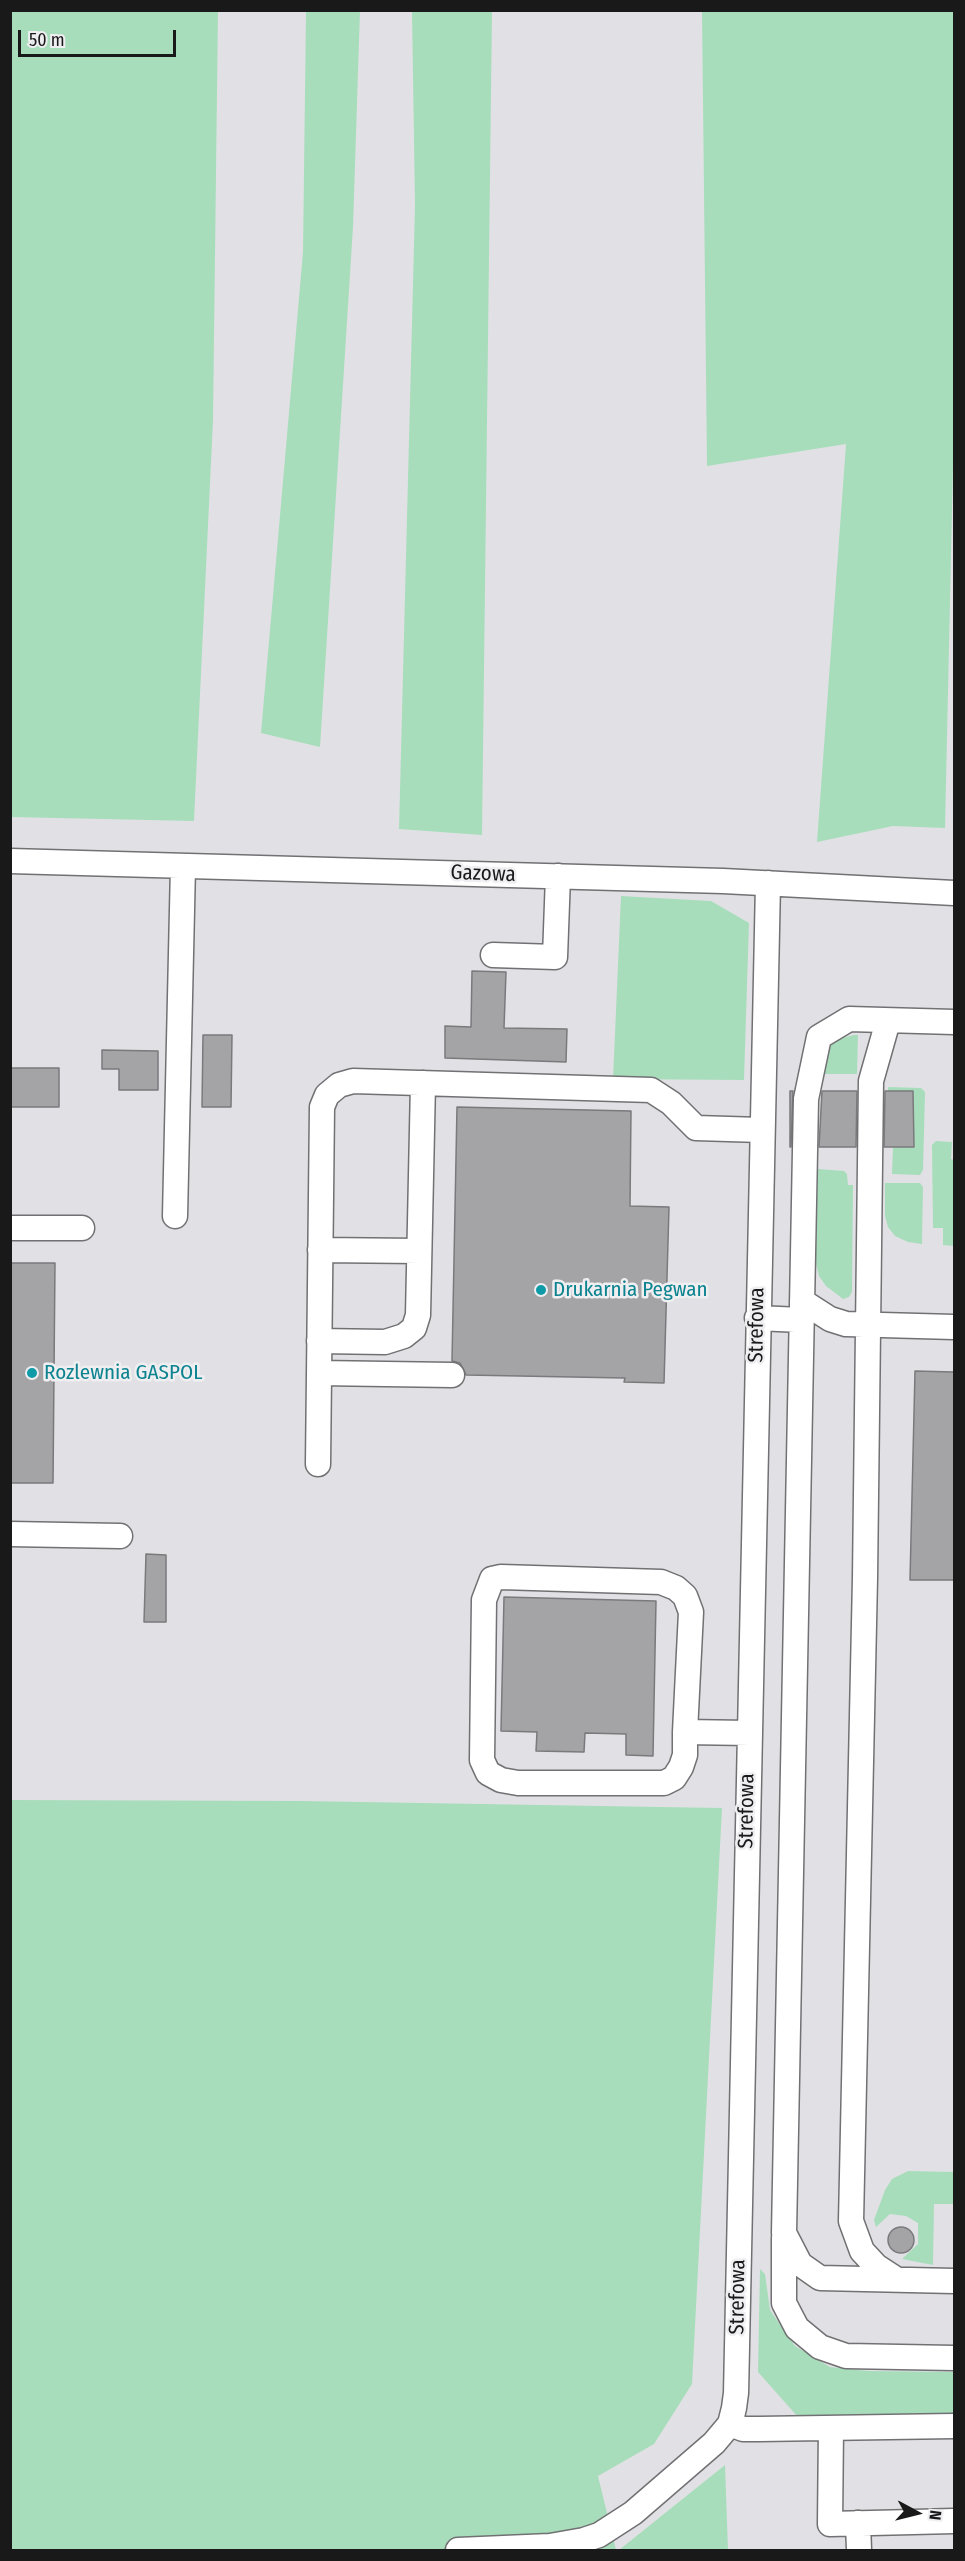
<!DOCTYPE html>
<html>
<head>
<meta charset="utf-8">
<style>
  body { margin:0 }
  #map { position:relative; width:965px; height:2561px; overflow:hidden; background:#e1e1e5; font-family:"Fira Sans Condensed",sans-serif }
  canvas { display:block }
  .frame { position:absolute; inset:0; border:12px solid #19191a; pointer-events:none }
  .north { position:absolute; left:887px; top:2483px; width:60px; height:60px; -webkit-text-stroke:4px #efeff2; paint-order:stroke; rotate:97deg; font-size:16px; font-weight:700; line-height:24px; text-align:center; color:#19191a }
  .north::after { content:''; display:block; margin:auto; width:21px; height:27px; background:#19191a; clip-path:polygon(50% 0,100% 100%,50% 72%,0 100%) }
  .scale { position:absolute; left:18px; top:30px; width:158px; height:27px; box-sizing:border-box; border:3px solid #19191a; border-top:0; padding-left:8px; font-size:18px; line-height:21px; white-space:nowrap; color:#19191a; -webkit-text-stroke:4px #efeff2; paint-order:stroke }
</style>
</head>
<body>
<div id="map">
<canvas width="965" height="2561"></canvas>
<div class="frame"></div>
<div class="north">N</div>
<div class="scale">50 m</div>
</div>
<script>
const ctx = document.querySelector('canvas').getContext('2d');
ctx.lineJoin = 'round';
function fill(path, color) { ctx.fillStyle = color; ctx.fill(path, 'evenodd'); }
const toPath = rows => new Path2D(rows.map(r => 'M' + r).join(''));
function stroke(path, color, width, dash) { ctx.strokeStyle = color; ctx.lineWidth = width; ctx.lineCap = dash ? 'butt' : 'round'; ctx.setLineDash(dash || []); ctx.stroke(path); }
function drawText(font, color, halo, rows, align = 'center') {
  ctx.font = font + ' "Fira Sans Condensed",sans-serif'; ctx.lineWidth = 5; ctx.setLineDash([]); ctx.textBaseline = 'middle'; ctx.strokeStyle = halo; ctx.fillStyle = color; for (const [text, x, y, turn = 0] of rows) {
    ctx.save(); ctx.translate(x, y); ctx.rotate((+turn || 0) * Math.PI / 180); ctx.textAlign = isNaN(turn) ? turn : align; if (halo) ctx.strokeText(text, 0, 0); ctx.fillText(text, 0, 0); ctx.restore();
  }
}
const green = toPath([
  [11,10,218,11,213,420,194,821,11,817],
  [306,11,360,11,353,227,320,747,261,733,303,252],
  [412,11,492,11,482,835,399,829,415,205],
  [702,11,954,11,954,420,945,828,893,826,817,842,846,444,707,466],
  [621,896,711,901,749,923,744,1080,613,1079],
  [854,1035,858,1035,857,1074,819,1074,827,1048,838,1039],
  [888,1087,921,1088,925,1092,923,1170,920,1175,892,1174,893,1147,914,1147,913,1091,888,1091],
  [936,1141,952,1142,951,1159,954,1160,954,1246,943,1245,943,1228,933,1228,932,1145],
  [818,1169,844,1171,847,1174,848,1185,853,1185,852,1292,849,1297,843,1299,826,1286,819,1276,815,1260],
  [885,1183,920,1183,923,1187,922,1244,908,1242,895,1236,888,1227,885,1216],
  [11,1800,301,1801,722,1808,692,2384,654,2444,598,2476,616,2550,11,2550],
  [908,2171,954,2172,954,2204,934,2204,933,2265,902,2259,918,2244,918,2223,906,2216,890,2214,876,2227,874,2220,885,2190,892,2179],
  [760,2269,765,2274,770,2310,795,2346,830,2367,869,2371,954,2372,954,2413,798,2417,758,2372],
  [725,2465,728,2550,619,2550]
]);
const building = toPath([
  [472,971,506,972,504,1028,567,1029,566,1062,445,1058,445,1026,471,1027,472,971],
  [203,1035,232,1035,231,1107,202,1107,203,1035],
  [102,1050,158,1051,158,1090,119,1090,119,1069,102,1069,102,1050],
  [10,1068,59,1068,59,1107,10,1107,10,1068],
  [790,1091,793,1091,791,1147,790,1147,790,1091],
  [822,1091,857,1091,856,1147,819,1147,822,1091],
  [885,1091,913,1091,914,1147,884,1147,885,1091],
  [457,1107,631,1111,630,1206,669,1207,664,1383,624,1382,625,1378,466,1375,460,1363,452,1361,457,1107],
  [10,1263,55,1263,53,1483,10,1483,10,1263],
  [915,1371,954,1372,954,1580,910,1580,915,1371],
  [146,1554,166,1555,166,1622,144,1622,146,1554],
  [504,1597,656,1601,653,1756,626,1755,626,1734,585,1733,584,1752,536,1751,537,1732,501,1731,504,1597],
  '888 2240a13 13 0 1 1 26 0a13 13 0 1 1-26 0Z'
]);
const minor = toPath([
  [10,861,723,881,954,893],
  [493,955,555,957,558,876],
  [888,1021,871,1081,865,1578,851,2221,862,2251,876,2266,896,2279],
  [954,1022,849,1019,819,1037,806,1099,784,2233,800,2264,820,2278,954,2281],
  [175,1216,183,866],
  [10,1228,82,1228],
  [320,1250,419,1251],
  [802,1301,830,1319,846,1324,954,1327],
  [757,1318,801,1320],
  [319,1341,385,1342,404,1336,414,1328,418,1315,423,1083],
  [319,1373,452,1375],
  [318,1464,322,1107,327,1095,339,1085,353,1081,651,1090,671,1103,696,1128,761,1130],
  [10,1534,120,1536],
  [685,1732,685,1755,681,1767,674,1778,664,1783,518,1783,501,1780,488,1773,482,1760,484,1600,492,1579,501,1577,661,1582,676,1588,685,1596,691,1612,685,1732,749,1733],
  [784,2238,784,2303,797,2328,820,2347,846,2356,954,2358],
  [730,2424,743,2429,759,2429,954,2426],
  [831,2428,830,2524,954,2521],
  [858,2523,859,2550],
  [458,2550,550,2546,584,2540,599,2535,633,2513,714,2443,730,2424,734,2408,736,2393,768,883]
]);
const markers = [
  [541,1290,6,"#0f9aa8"],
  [32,1373,6,"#0f9aa8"]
];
const streetNames = [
  ["Gazowa",483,874,2],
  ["Strefowa",757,1325,-89],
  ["Strefowa",747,1811,-89],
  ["Strefowa",738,2297,-89]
];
const cultureNames = [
  ["Drukarnia Pegwan",553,1290],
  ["Rozlewnia GASPOL",44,1373]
];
fill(green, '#a8ddbb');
fill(building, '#a4a4a7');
stroke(building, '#7a7a7d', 1.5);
stroke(minor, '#717174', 27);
stroke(minor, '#fff', 24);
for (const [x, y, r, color] of markers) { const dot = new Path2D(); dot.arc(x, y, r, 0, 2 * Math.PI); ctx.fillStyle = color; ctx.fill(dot); stroke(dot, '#efeff2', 2); }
drawText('21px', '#19191a', '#efeff2', streetNames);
drawText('21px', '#0d838f', '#efeff2', cultureNames, 'left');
</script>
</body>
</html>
